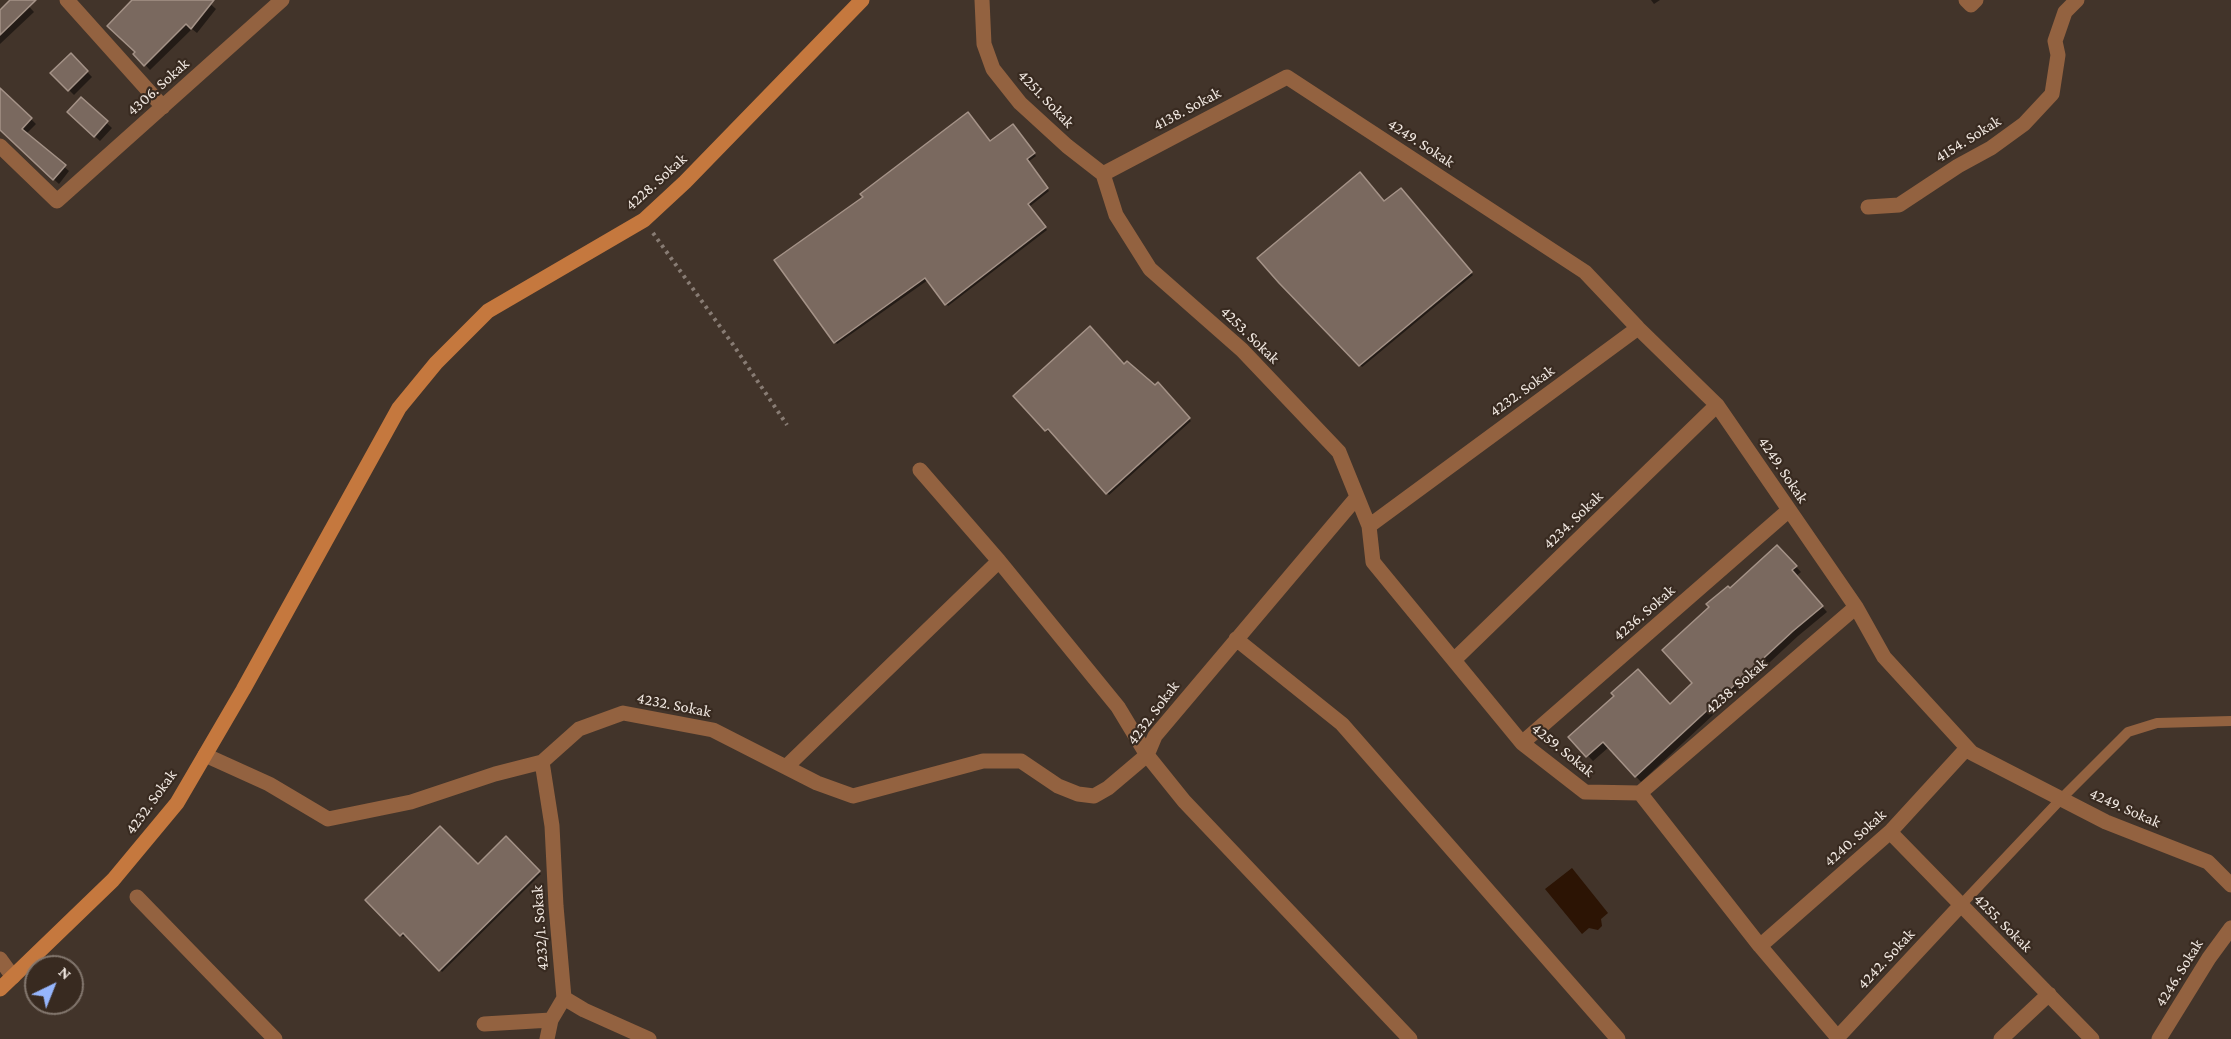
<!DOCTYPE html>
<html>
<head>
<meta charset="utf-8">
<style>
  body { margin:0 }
  #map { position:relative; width:2231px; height:1039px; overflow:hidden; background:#42342a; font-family:"Crimson Pro",serif }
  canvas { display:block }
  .north { position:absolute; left:24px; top:955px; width:60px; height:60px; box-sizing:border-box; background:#382a20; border:2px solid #82766d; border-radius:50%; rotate:43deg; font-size:16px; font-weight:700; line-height:24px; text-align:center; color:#f1e8e1 }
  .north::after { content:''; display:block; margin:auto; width:21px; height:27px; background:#96b6fd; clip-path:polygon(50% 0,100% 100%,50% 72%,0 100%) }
</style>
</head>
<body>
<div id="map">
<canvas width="2231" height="1039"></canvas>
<div class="north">N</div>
</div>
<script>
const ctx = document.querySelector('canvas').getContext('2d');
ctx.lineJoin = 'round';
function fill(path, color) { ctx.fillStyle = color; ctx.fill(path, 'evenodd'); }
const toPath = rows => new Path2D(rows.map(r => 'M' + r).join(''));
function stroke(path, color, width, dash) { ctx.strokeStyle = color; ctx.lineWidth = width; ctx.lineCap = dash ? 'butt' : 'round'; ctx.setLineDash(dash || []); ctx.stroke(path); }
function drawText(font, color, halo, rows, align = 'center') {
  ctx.font = font + ' "Crimson Pro",serif'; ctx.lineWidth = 4.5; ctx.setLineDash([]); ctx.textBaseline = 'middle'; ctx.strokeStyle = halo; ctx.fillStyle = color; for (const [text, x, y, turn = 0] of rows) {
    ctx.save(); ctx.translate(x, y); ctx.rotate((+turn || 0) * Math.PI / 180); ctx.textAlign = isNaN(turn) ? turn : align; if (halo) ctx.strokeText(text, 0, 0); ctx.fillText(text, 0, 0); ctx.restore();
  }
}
const water = toPath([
  [1572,868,1608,913,1601,919,1602,926,1598,930,1589,928,1582,934,1545,889]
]);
const shadow = toPath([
  [13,0,23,0,34,12,0,44,0,12],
  [134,0,206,0,216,9,197,33,192,29,150,70,135,54,137,52],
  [1651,0,1660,0,1654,4],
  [71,55,92,77,74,95,52,73],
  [0,89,36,124,26,134,69,171,59,184,0,129],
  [81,99,112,128,100,141,69,112],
  [1015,128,1036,156,1028,162,1049,191,1029,207,1047,230,948,306,928,280,837,344,835,342,990,143],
  [1401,190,1473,275,1362,367,1280,282],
  [1124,366,1155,387,1158,384,1191,421,1109,495,1051,430,1049,432,1015,396],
  [1777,547,1801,572,1796,576,1827,612,1798,636,1641,782,1609,747,1593,761,1570,737,1670,706,1694,684,1730,590],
  [506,838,541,874,442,972,406,934,403,937,367,900,478,866]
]);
const building = toPath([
  [10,0,36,0,0,35,0,10,10,0],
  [132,0,214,0,191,29,186,24,144,66,133,54,135,52,107,26,132,0],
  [71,53,88,71,68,91,50,73,71,53],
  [0,88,32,118,22,129,66,165,53,180,0,130,0,88],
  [81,97,108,121,94,137,67,112,81,97],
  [968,112,990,141,1013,124,1035,153,1027,159,1048,188,1028,204,1046,227,945,305,925,278,834,343,774,260,863,197,860,194,968,112],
  [1360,172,1384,201,1401,188,1472,272,1359,366,1279,283,1257,258,1360,172],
  [1090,326,1124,364,1127,361,1155,385,1158,382,1190,418,1106,494,1048,429,1045,431,1013,396,1090,326],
  [1777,545,1797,566,1792,570,1823,606,1793,631,1635,777,1603,742,1586,757,1568,737,1614,696,1611,693,1638,669,1670,704,1692,683,1662,650,1709,607,1706,604,1728,586,1730,588,1777,545],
  [440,826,478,864,506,836,540,871,439,971,403,933,400,936,365,900,440,826]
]);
const path = toPath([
  [653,233,734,346,787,425]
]);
const lane = toPath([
  [1960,906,2061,799,2128,732,2157,723,2231,721]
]);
const street = toPath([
  [67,0,163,107],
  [982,0,984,44,993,69,1020,103,1067,146,1103,174],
  [1966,0,1971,5,1976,0],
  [0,146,57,201,282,0],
  [1103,174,1287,77,1585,272,1638,328,1717,405,1856,607,1884,657,1972,753,2106,822,2208,862,2231,885],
  [1103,174,1116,215,1150,269,1242,350,1339,452,1369,526,1373,562,1522,743,1585,792,1640,793],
  [1868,207,1899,205,1958,166,1991,148,2024,124,2052,94,2058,55,2055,41,2065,12,2077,0],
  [920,470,999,561,1118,707,1147,755,1184,801,1410,1039],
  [1369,526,1638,328],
  [1236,639,1342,724,1618,1039],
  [1454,660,1717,405],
  [1522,743,1789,510],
  [205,755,269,784,328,819,411,802,495,774,542,762,579,729,623,713,713,730,817,783,853,796,983,761,1021,761,1058,786,1078,794,1094,796,1108,788,1147,755,1155,736,1357,497],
  [542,762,552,826,556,906,564,998,584,1010,649,1039],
  [786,767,999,561],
  [1640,793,1760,946,1839,1039],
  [1640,793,1856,607],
  [1890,832,2092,1039],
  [137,897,275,1039],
  [1760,946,1890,832,1967,748],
  [0,959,13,977],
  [484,1024,551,1020],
  [1837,1038,1960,906],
  [547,1039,551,1020,564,998],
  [2001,1039,2049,994],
  [2159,1039,2209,958,2231,928]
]);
const secondary = toPath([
  [0,989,113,880,177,803,243,690,399,408,436,363,488,311,644,220,685,182,862,0]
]);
const streetNames = [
  ["4306. Sokak",158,87,-42],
  ["4251. Sokak",1046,99,46],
  ["4138. Sokak",1187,109,-28],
  ["4154. Sokak",1968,139,-32],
  ["4249. Sokak",1421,143,33],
  ["4228. Sokak",656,182,-42],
  ["4253. Sokak",1250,335,44],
  ["4232. Sokak",1522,391,-36],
  ["4249. Sokak",1783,470,56],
  ["4234. Sokak",1573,520,-44],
  ["4236. Sokak",1644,613,-41],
  ["4238. Sokak",1736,686,-41],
  ["4232. Sokak",674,705,11],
  ["4232. Sokak",1153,713,-53],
  ["4259. Sokak",1563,750,39],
  ["4232. Sokak",151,802,-54],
  ["4249. Sokak",2125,808,24],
  ["4240. Sokak",1855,838,-42],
  ["4255. Sokak",2003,923,45],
  ["4232/1. Sokak",540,928,-94],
  ["4242. Sokak",1886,959,-47],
  ["4246. Sokak",2179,973,-58]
];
fill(water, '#2c1404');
fill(shadow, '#0007');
fill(building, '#7a695f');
stroke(building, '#a59388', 1.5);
stroke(path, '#887c74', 4, [3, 4.5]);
stroke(lane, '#936240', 10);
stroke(street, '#936240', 15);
stroke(secondary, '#c5783e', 15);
drawText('16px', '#f1e8e1', '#382a20', streetNames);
</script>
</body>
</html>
